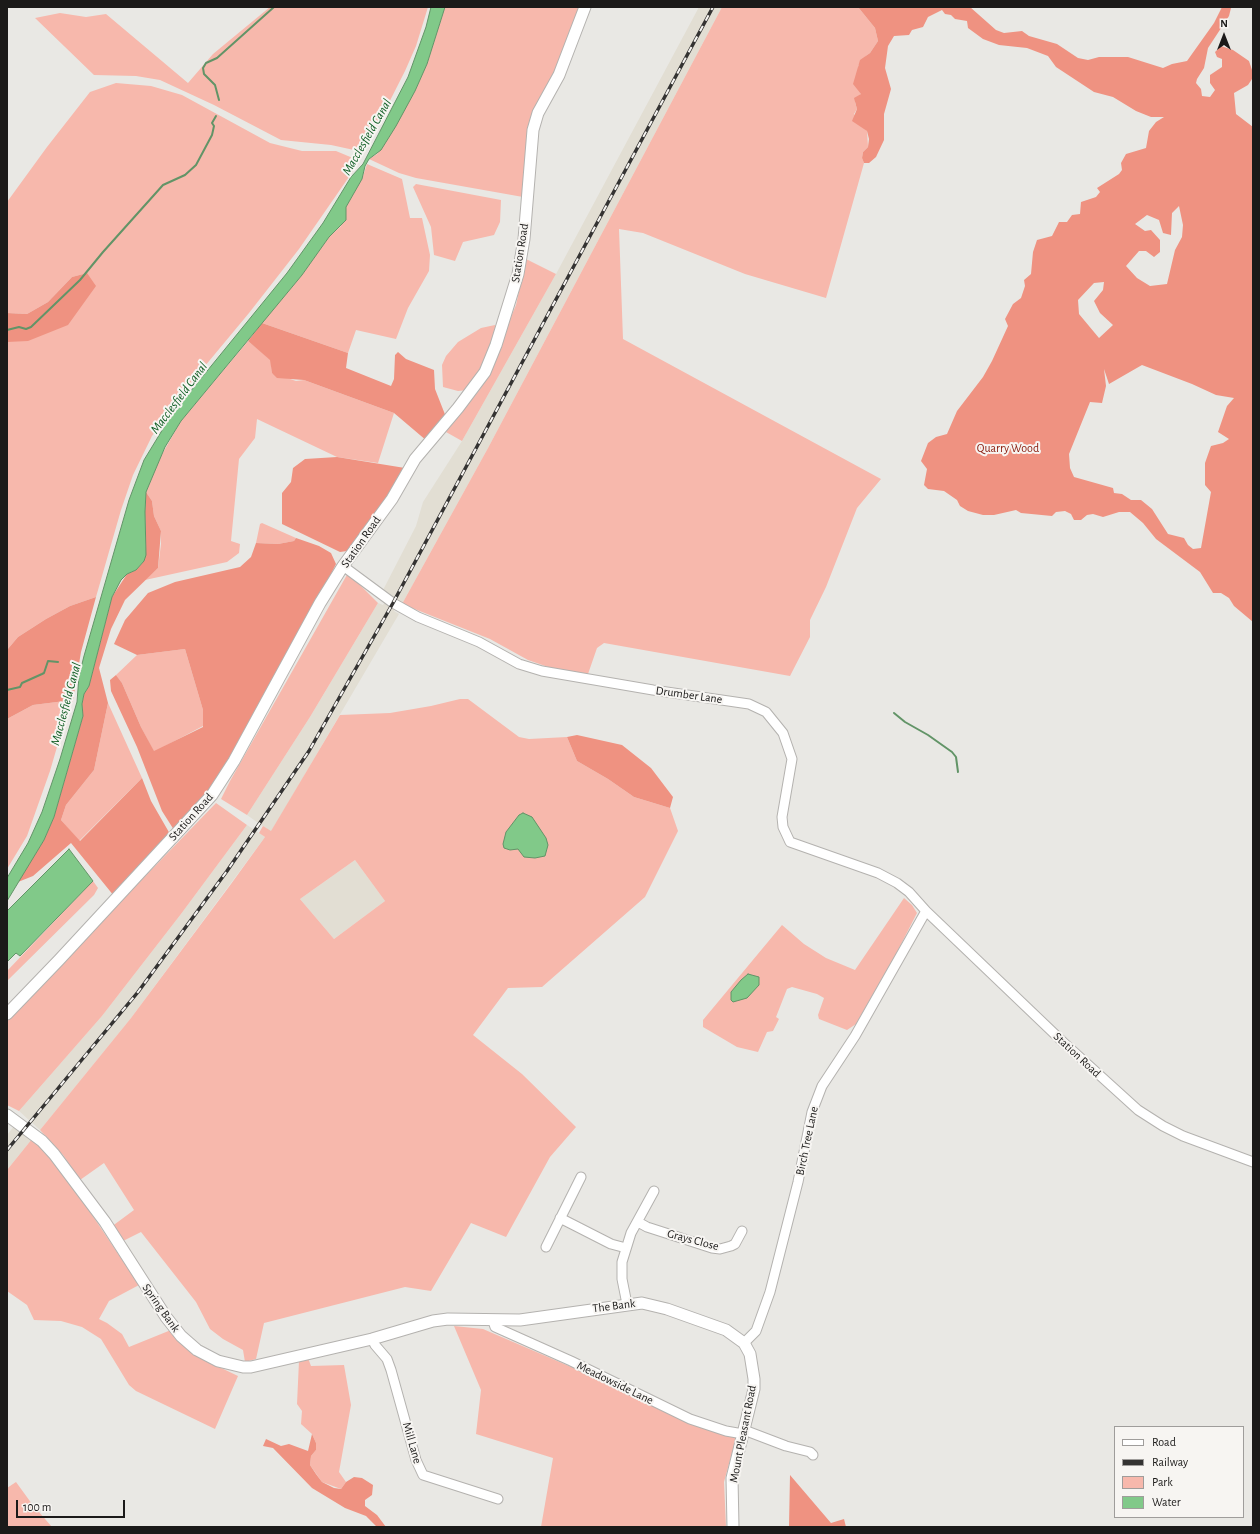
<!DOCTYPE html>
<html>
<head>
<meta charset="utf-8">
<style>
  body { margin:0 }
  #map { position:relative; width:1260px; height:1534px; overflow:hidden; background:#e9e8e4; font-family:"Alegreya Sans",sans-serif }
  canvas { display:block }
  .frame { position:absolute; inset:0; border:8px solid #1b1a19; pointer-events:none }
  .legend { position:absolute; left:1114px; top:1426px; width:130px; height:92px; box-sizing:border-box; background:#f7f5f2; border:1px solid #9f9d9b; margin:0; padding:5px 7px; list-style:none; font-size:12px; color:#1b1a19 }
  .legend li { display:flex; align-items:center; gap:8px; height:20px }
  .legend b { width:20px; border:1px solid #9f9d9b }
  .north { position:absolute; left:1204px; top:16px; width:40px; height:40px; -webkit-text-stroke:3px #f7f5f2; paint-order:stroke; rotate:0deg; font-size:11px; font-weight:700; line-height:16px; text-align:center; color:#1b1a19 }
  .north::after { content:''; display:block; margin:auto; width:14px; height:18px; background:#1b1a19; clip-path:polygon(50% 0,100% 100%,50% 72%,0 100%) }
  .scale { position:absolute; left:16px; top:1500px; width:109px; height:18px; box-sizing:border-box; border:2px solid #1b1a19; border-top:0; padding-left:5px; font-size:12px; line-height:14px; white-space:nowrap; color:#1b1a19; -webkit-text-stroke:3px #f7f5f2; paint-order:stroke }
</style>
</head>
<body>
<div id="map">
<canvas width="1260" height="1534"></canvas>
<div class="frame"></div>
<ul class="legend">
<li><b style="height:5px;background:#fff"></b>Road</li>
<li><b style="height:5px;background:#343332"></b>Railway</li>
<li><b style="height:11px;background:#f7b8ac"></b>Park</li>
<li><b style="height:11px;background:#81c989"></b>Water</li>
</ul>
<div class="north">N</div>
<div class="scale">100 m</div>
</div>
<script>
const ctx = document.querySelector('canvas').getContext('2d');
ctx.lineJoin = 'round';
function fill(path, color) { ctx.fillStyle = color; ctx.fill(path, 'evenodd'); }
const toPath = rows => new Path2D(rows.map(r => 'M' + r).join(''));
function stroke(path, color, width, dash) { ctx.strokeStyle = color; ctx.lineWidth = width; ctx.lineCap = dash ? 'butt' : 'round'; ctx.setLineDash(dash || []); ctx.stroke(path); }
function drawText(font, color, halo, rows, align = 'center') {
  ctx.font = font + ' "Alegreya Sans",sans-serif'; ctx.lineWidth = 4; ctx.setLineDash([]); ctx.textBaseline = 'middle'; ctx.strokeStyle = halo; ctx.fillStyle = color; for (const [text, x, y, turn = 0] of rows) {
    ctx.save(); ctx.translate(x, y); ctx.rotate((+turn || 0) * Math.PI / 180); ctx.textAlign = isNaN(turn) ? turn : align; if (halo) ctx.strokeText(text, 0, 0); ctx.fillText(text, 0, 0); ctx.restore();
  }
}
const built = toPath([
  [699,7,722,7,488,448,402,604,398,602,394,611,399,614,271,832,247,815,310,717,378,603,383,605,389,596,382,592,416,526,423,502,462,441,556,274],
  [247,825,265,837,131,1018,40,1130,19,1111,102,1016,181,914],
  [355,860,385,901,334,939,300,899],
  [15,1125,32,1139,7,1170,7,1135]
]);
const green = toPath([
  [270,7,428,7,416,46,405,71,363,154,354,150,331,145,281,140,214,105,160,80,136,76,94,75,35,18,60,13,86,17,106,14,188,83,213,54],
  [445,7,581,7,552,81,536,105,529,124,523,197,416,178,399,173,369,159,377,154,386,142,415,91,427,64],
  [722,7,858,7,875,28,878,41,870,53,866,56,858,66,861,94,855,102,857,109,854,114,867,131,868,147,863,152,862,158,864,163,826,298,745,274,643,233,619,229,623,339,881,479,857,508,826,587,810,620,810,637,790,676,604,643,597,648,588,674,551,668,528,660,490,639,402,604,488,448],
  [116,83,151,86,182,95,270,143,302,151,336,151,360,161,299,249,249,313,190,384,152,436,133,475,121,510,96,597,70,606,46,619,18,637,7,650,7,342,87,273,72,277,48,302,27,314,7,313,7,202,47,147,90,92],
  [367,164,402,179,410,218,422,218,430,255,429,271,408,308,396,339,356,330,348,353,262,323,302,275,329,237,341,226,346,207,362,179],
  [416,184,501,200,500,222,494,235,463,242,455,261,434,255,431,227,413,187],
  [526,259,556,274,462,441,446,432,481,388,516,305],
  [495,325,496,333,475,383,468,390,458,391,443,387,442,365,446,356,458,342,481,328],
  [248,341,271,360,272,373,296,381,304,380,394,413,378,463,337,457,257,419,255,438,239,459,231,541,240,544,239,553,227,562,145,580,158,568,161,544,161,531,154,516,152,501,146,492,161,456,181,421],
  [262,523,296,538,294,541,278,544,256,543,260,524],
  [348,573,378,603,310,717,247,815,221,799,230,781],
  [185,649,203,710,203,726,154,752,141,727,122,683,116,675,137,655],
  [460,699,468,699,519,737,529,739,567,737,577,761,608,779,634,797,670,808,678,831,645,897,542,987,508,988,473,1035,522,1074,576,1127,550,1157,506,1237,471,1223,431,1291,405,1287,264,1323,256,1359,245,1362,243,1350,223,1339,210,1329,196,1302,141,1232,121,1242,111,1227,134,1210,104,1163,80,1180,63,1155,40,1130,131,1018,231,884,265,837,259,833,263,826,271,831,340,715,390,713,431,706],
  [355,860,385,901,334,939,300,899],
  [73,700,64,723,50,771,27,836,7,869,7,719,33,705],
  [108,703,142,778,79,841,61,820,66,805,94,770],
  [216,803,247,825,181,914,102,1016,19,1111,7,1105,7,1019],
  [93,881,98,888,94,895,7,981,7,971],
  [904,898,912,905,917,913,895,956,856,1024,847,1030,819,1019,818,1015,824,998,817,994,792,987,787,989,776,1017,779,1019,773,1031,767,1032,758,1052,737,1047,703,1027,703,1020,782,925,804,944,826,958,855,970],
  [32,1139,47,1152,76,1191,139,1285,109,1301,99,1319,107,1323,122,1334,129,1347,171,1330,215,1365,238,1376,215,1429,136,1391,129,1385,101,1339,82,1327,61,1321,34,1320,27,1305,7,1291,7,1170],
  [454,1326,483,1329,736,1438,724,1482,726,1527,541,1527,553,1458,476,1434,481,1390],
  [308,1358,311,1366,344,1365,351,1405,339,1472,346,1482,341,1489,322,1482,310,1465,311,1456,316,1450,316,1443,312,1434,301,1424,302,1411,297,1404,299,1361],
  [16,1482,32,1504,52,1527,7,1527,7,1488]
]);
const forest = toPath([
  [858,7,970,7,996,30,1004,33,1022,31,1029,36,1057,44,1078,58,1088,60,1099,57,1128,57,1163,68,1172,64,1187,61,1214,23,1222,7,1231,8,1229,16,1208,48,1204,68,1197,79,1196,83,1201,89,1202,96,1210,97,1215,90,1210,83,1210,75,1222,67,1222,59,1217,57,1215,52,1221,46,1233,50,1249,61,1252,70,1252,79,1248,85,1234,93,1236,114,1253,127,1253,622,1234,606,1229,598,1221,593,1213,593,1200,572,1156,539,1143,523,1130,512,1119,512,1103,517,1093,514,1087,515,1081,520,1074,520,1071,514,1065,511,1056,512,1052,516,1021,513,1016,510,994,515,983,515,968,511,960,506,957,500,944,491,928,489,924,485,927,469,921,461,928,443,936,437,947,434,957,411,983,377,992,361,1008,326,1005,319,1013,304,1021,298,1025,286,1024,280,1031,274,1033,252,1037,240,1052,236,1059,222,1067,222,1072,215,1080,214,1081,202,1096,197,1100,192,1097,188,1119,174,1122,170,1121,163,1126,154,1146,148,1149,131,1156,122,1164,117,1151,117,1136,111,1113,97,1094,92,1056,67,1048,56,1027,48,999,45,983,39,968,28,967,21,955,19,951,15,945,14,942,10,928,17,923,27,912,30,909,35,894,36,888,46,885,68,891,89,884,114,884,140,876,157,869,163,864,163,862,158,863,152,868,147,869,139,867,131,852,121,857,109,854,98,861,94,853,84,860,60,870,53,878,41,875,28],
  [1179,206,1183,225,1182,237,1175,250,1167,284,1150,286,1137,278,1126,266,1139,251,1146,251,1154,257,1160,252,1160,240,1151,230,1145,231,1135,224,1147,215,1159,220,1163,233,1171,235,1172,213],
  [1104,282,1103,290,1094,301,1100,313,1113,325,1099,338,1079,314,1078,300,1094,283],
  [1142,365,1192,384,1216,395,1234,398,1227,406,1218,432,1229,439,1223,443,1211,446,1205,463,1205,485,1211,492,1201,548,1193,549,1188,545,1184,538,1168,534,1152,509,1141,500,1131,500,1122,494,1114,493,1113,488,1074,477,1070,468,1069,454,1090,402,1102,403,1106,386,1104,369,1109,384],
  [87,273,96,286,68,325,28,341,7,342,7,313,27,314,48,302,72,277],
  [262,323,348,353,346,368,391,386,394,379,395,355,398,352,406,359,434,370,435,389,446,417,427,441,394,413,304,380,277,378,272,373,270,360,248,341],
  [337,457,405,468,385,503,347,551,340,552,282,524,282,493,291,482,293,468,305,459],
  [146,492,152,501,154,516,161,531,158,568,125,600,111,629,99,668,108,703,94,770,66,805,61,820,80,841,142,778,151,801,170,834,114,896,71,843,33,876,18,882,44,840,54,817,83,716,82,704,84,694,89,686,112,597,127,574,136,570,144,561,146,546,145,512],
  [296,538,319,546,331,553,336,564,307,623,234,753,208,793,174,830,162,811,137,747,111,691,110,680,116,675,122,683,141,727,154,751,203,727,203,710,185,649,137,655,114,644,125,620,148,593,175,582,240,567,251,557,256,543,278,544,294,541],
  [96,597,81,652,73,700,33,705,7,719,7,650,18,637,46,619,70,606],
  [577,735,622,745,651,768,673,797,670,808,634,797,608,779,577,761,567,737],
  [312,1434,316,1443,316,1450,311,1456,310,1465,316,1474,322,1482,334,1488,341,1489,346,1482,354,1477,362,1478,373,1485,372,1495,365,1500,365,1506,377,1515,386,1527,377,1527,366,1516,345,1508,312,1488,273,1448,263,1446,266,1439,281,1446,289,1444,308,1451],
  [790,1475,831,1523,844,1519,846,1527,789,1527]
]);
const water = toPath([
  [431,7,445,7,427,64,415,91,396,126,381,150,369,159,365,166,362,179,346,207,346,220,329,237,302,275,181,421,165,447,146,492,145,512,146,555,144,561,136,570,127,574,121,580,112,597,89,686,84,694,82,704,83,716,54,817,44,840,7,901,7,878,28,843,42,812,60,759,77,702,79,676,84,656,129,500,144,460,172,414,287,273,323,223,351,177,363,164,408,77,426,27,431,7],
  [523,813,532,817,546,838,548,845,545,856,535,858,524,857,518,849,510,850,504,848,503,844,506,832,519,815,523,813],
  [69,849,93,881,20,956,16,953,7,962,7,911,69,849],
  [748,974,759,977,759,985,747,998,733,1002,731,1000,731,992,741,980,748,974]
]);
const stream = toPath([
  [219,100,215,85,204,74,203,68,206,63,217,58,274,7],
  [7,330,19,327,26,329,31,327,80,280,103,252,163,185,185,175,196,165,212,135,214,126,212,123,216,116],
  [7,690,20,687,22,683,42,674,44,673,48,661,58,662],
  [894,713,905,722,928,735,952,752,956,757,958,772]
]);
const minor = toPath([
  [343,566,393,603,418,617,479,642,519,664,542,671,653,690,749,704,766,712,783,733,792,759,782,817,783,827,790,842,878,873,897,883,909,892,926,911,1063,1042,1138,1110,1163,1126,1183,1136,1253,1162],
  [560,1218,611,1244,626,1248],
  [638,1222,647,1227,712,1248,720,1249,731,1246,735,1244,742,1231],
  [546,1247,581,1177],
  [627,1304,622,1279,622,1262,631,1233,654,1191],
  [493,1321,495,1327,571,1361,690,1419,726,1431,743,1434],
  [372,1339,375,1345,387,1359,391,1370,416,1460,423,1475,498,1499],
  [744,1343,756,1331,770,1292,798,1182,812,1112,822,1086,855,1036,926,911],
  [744,1430,786,1446,810,1452,813,1455]
]);
const tertiary = toPath([
  [7,1014,59,960,212,795,234,761,320,603,343,566,392,499,415,459,458,408,485,372,496,345,518,274,524,239,533,130,538,113,559,75,585,7],
  [7,1115,42,1141,54,1154,105,1222,166,1317,181,1336,197,1350,218,1361,243,1367,251,1367,372,1339,433,1321,448,1319,520,1320,642,1303,667,1309,726,1330,744,1343,750,1354,754,1379,754,1389,732,1478,733,1527]
]);
const rail = toPath([
  [7,1150,138,992,227,871,309,751,393,603,713,7]
]);
const streetNames = [
  ["Station Road",520,253,-81],
  ["Station Road",361,542,-55],
  ["Drumber Lane",689,695,8],
  ["Station Road",191,817,-48],
  ["Station Road",1077,1055,43],
  ["Birch Tree Lane",807,1141,-78],
  ["Grays Close",693,1240,15],
  ["The Bank",614,1306,-7],
  ["Spring Bank",161,1308,55],
  ["Meadowside Lane",615,1383,26],
  ["Mount Pleasant Road",743,1434,-79],
  ["Mill Lane",412,1443,74]
];
const parkNames = [
  ["Quarry Wood",1008,448]
];
const waterNames = [
  ["Macclesfield Canal",367,137,-60],
  ["Macclesfield Canal",179,398,-53],
  ["Macclesfield Canal",66,704,-75]
];
fill(built, '#e2ded3');
fill(green, '#f7b8ac');
fill(forest, '#ef9281');
fill(water, '#81c989');
stroke(water, '#629467', 1);
stroke(stream, '#629467', 2);
stroke(minor, '#b4b2af', 11);
stroke(tertiary, '#b4b2af', 13);
stroke(minor, '#fff', 9);
stroke(tertiary, '#fff', 11);
stroke(rail, '#343332', 3.5);
stroke(rail, '#f7f5f2', 2, [6]);
drawText('12px', '#1b1a19', '#f7f5f2', streetNames);
drawText('12px', '#891c0e', '#f7f5f2', parkNames);
drawText('italic 13px', '#115f25', '#f7f5f2', waterNames);
</script>
</body>
</html>
